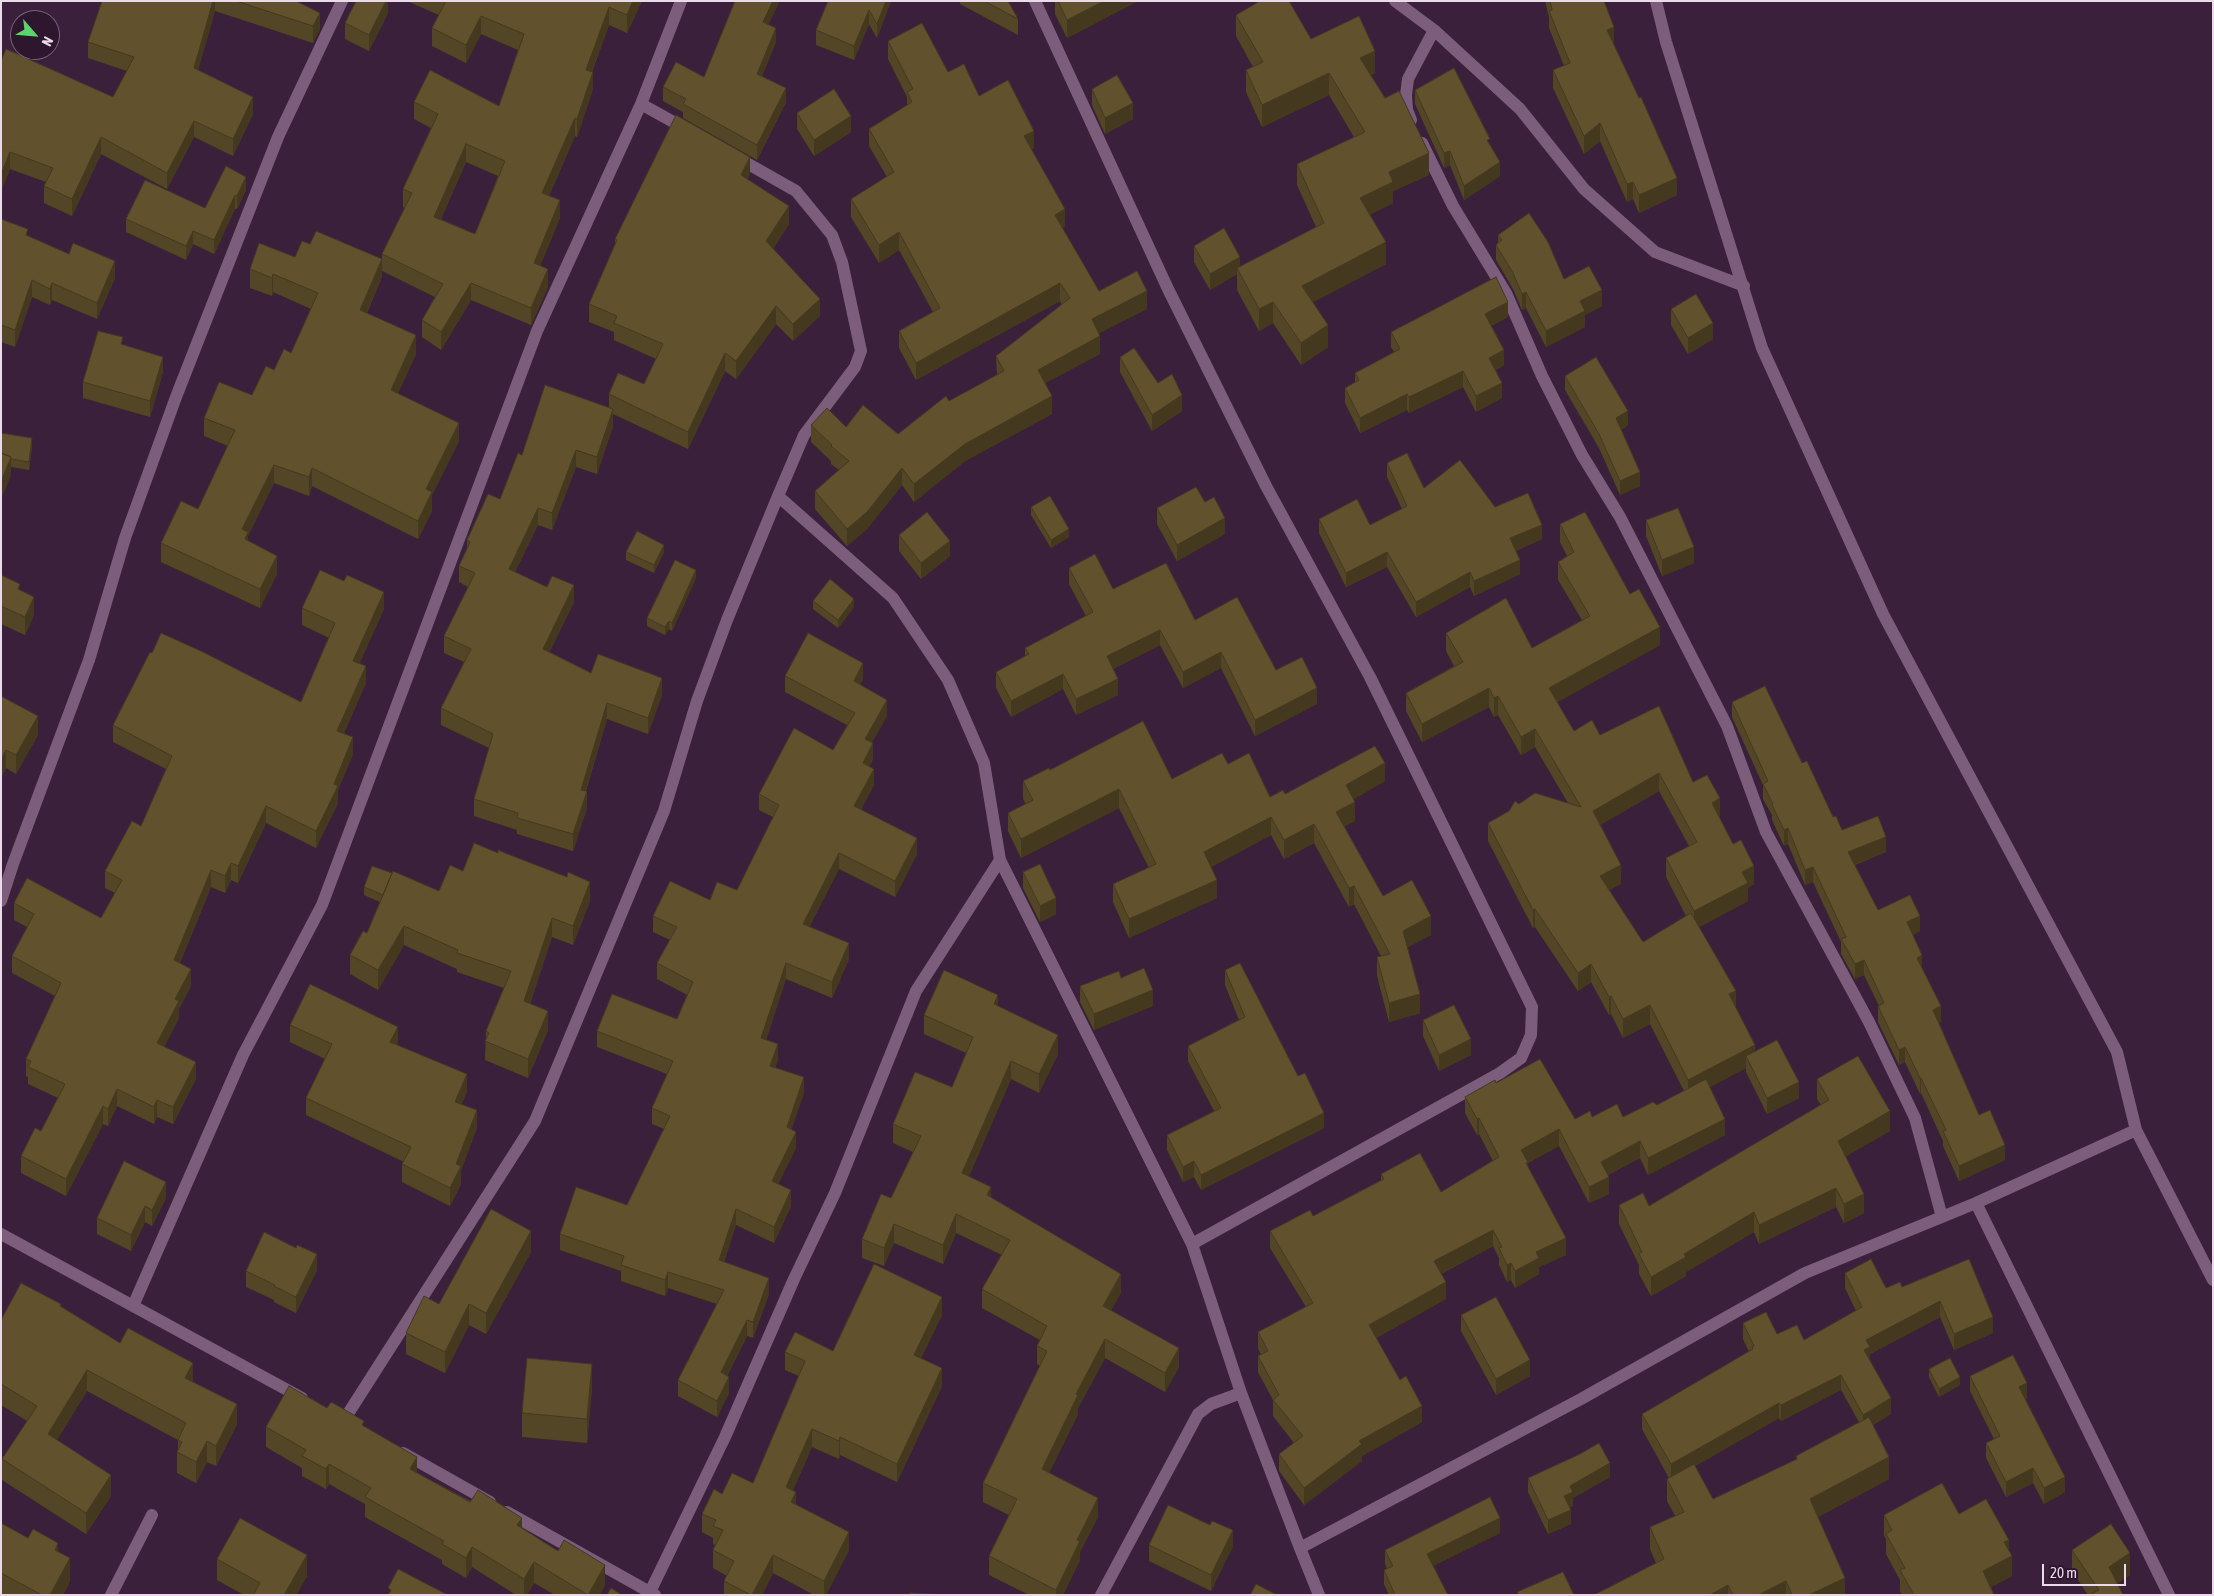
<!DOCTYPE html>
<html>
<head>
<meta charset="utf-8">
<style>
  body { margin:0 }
  #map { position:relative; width:2214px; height:1596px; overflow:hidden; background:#3a203a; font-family:"Asap Condensed",sans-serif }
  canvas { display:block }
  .frame { position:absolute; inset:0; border:2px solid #ebdaea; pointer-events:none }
  .north { position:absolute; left:10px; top:10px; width:50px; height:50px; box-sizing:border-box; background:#2f162f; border:1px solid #7a647a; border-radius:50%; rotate:117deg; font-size:14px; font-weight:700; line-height:20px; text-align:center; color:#ebdaea }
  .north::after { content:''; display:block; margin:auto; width:18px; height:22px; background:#5ad56e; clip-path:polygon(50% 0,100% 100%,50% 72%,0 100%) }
  .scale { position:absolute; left:2042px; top:1564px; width:84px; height:22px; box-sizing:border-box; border:2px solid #ebdaea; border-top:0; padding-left:6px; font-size:15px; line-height:18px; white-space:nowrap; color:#ebdaea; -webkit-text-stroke:4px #2f162f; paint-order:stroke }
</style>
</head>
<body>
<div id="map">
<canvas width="2214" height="1596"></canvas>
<div class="frame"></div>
<div class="north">N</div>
<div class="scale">20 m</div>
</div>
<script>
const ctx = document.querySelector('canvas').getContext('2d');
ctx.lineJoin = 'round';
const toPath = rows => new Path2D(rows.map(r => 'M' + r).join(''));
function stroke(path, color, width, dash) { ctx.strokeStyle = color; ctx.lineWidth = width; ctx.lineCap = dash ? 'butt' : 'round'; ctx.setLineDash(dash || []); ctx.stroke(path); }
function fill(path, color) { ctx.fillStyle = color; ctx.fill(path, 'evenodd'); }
const street = toPath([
  [1035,1,1168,289,1266,486,1370,677,1532,1007,1531,1035,1521,1058,1500,1073,1192,1244],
  [1395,1,1434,30,1520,109,1584,189,1655,252,1744,286],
  [1656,1,1666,42,1762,348,1883,614,2117,1052,2136,1130,2213,1280],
  [641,104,686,129],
  [1411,120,1407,110,1406,95,1408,79,1434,30],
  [1422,143,1453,206,1506,293,1542,376,1582,455,1620,517,1727,726,1766,832,1869,1022,1915,1118,1942,1217],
  [778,496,893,598,948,680,984,763,1000,860,1192,1244,1241,1393,1300,1548],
  [1,901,13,864,89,660,125,538,176,397,278,137,342,1],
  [1976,1203,2169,1595],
  [1,1234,302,1398],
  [133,1306,243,1055,322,905,537,331,641,104,681,1],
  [344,1420,535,1121,664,811,697,701,727,620,778,496,804,435,855,367,861,351,842,262,832,235,796,191,736,157],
  [403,1453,490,1502],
  [507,1512,655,1595],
  [650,1592,725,1437,794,1279,835,1193,916,991,1000,860],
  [111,1595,152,1515],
  [1101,1595,1198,1414,1211,1404,1241,1393],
  [1319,1595,1300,1548,1581,1399,1805,1273,1976,1203,2136,1130]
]);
const wall = toPath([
  [102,1,296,1,320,29,313,43,215,11,198,70,253,114,233,156,194,137,167,189,101,154,72,216,44,203,44,186,46,182,10,169,1,191,1,61,113,97,127,71,88,58,88,42],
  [388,1,388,13,369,51,345,39,345,23],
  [407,1,642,1,627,33,609,25,592,72,593,89,577,137,575,136,549,196,560,218,540,266,548,287,531,325,471,300,441,350,422,337,422,320,435,297,382,271,382,254,405,208,403,207,403,189,431,128,414,119,414,102,499,106,518,50,481,34,466,63,432,46,432,28,439,15],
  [466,162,498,176,475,234,441,219],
  [891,1,877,38,869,24,854,60,816,45,816,30],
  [960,1,1008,1,1018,19,1018,35,960,4],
  [1055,1,1138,1,1067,38,1055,14],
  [1545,1,1604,1,1614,45,1677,195,1639,213,1633,199,1627,202,1600,141,1584,154,1553,88,1553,70,1564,66,1549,28,1549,17],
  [1236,15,1311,39,1375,73,1371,75,1429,175,1393,191,1393,203,1369,215,1386,264,1313,302,1328,347,1301,365,1273,323,1259,331,1237,290,1237,274,1210,290,1194,262,1194,246,1240,267,1316,227,1297,185,1297,164,1354,137,1329,95,1262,127,1246,92,1246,70,1253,67,1236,36],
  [769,25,776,42,762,76,786,102,757,160,683,118,683,112,663,101,663,87,704,77],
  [888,41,948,72,979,96,1034,148,1031,150,1065,226,1062,228,1099,291,1147,309,1099,333,1100,354,1045,383,1052,414,965,461,914,502,902,485,867,529,847,546,815,509,815,491,839,470,831,464,831,461,811,442,811,425,846,427,898,434,949,401,997,375,996,356,1062,305,1060,301,916,380,899,348,899,331,933,312,899,250,879,263,851,217,851,199,887,177,869,146,869,129,907,105,907,97,888,59],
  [1092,89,1133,119,1105,134,1092,105],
  [1415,90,1490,145,1500,176,1464,200,1450,165,1444,168,1415,104],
  [797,113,851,132,814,156,797,129],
  [750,174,747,179,789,224,773,249,820,316,793,341,776,324,736,379,725,371,688,449,613,414,613,426,597,474,576,467,552,530,538,525,515,572,574,602,549,652,591,673,662,695,648,734,607,719,586,791,587,808,573,851,517,834,517,830,474,816,474,799,489,748,441,725,441,708,464,662,444,653,444,636,468,587,459,582,459,566,467,549,467,540,500,499,522,455,609,408,609,394,644,384,656,359,614,340,614,332,589,322,589,304,615,244,615,239],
  [246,190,237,209,235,209,214,254,193,244,186,260,126,232,126,219,205,208],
  [1,219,28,236,115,278,97,319,52,300,50,305,32,297,15,347,1,342],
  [1498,235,1564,279,1602,306,1585,315,1585,327,1546,347,1526,308,1522,310,1513,289,1496,260,1496,245,1498,243],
  [295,257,382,277,367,313,416,354,398,393,459,441,432,495,432,511,418,539,312,486,309,496,274,483,248,536,248,541,277,574,260,608,161,562,161,543,198,509,228,446,204,436,204,418,252,395,291,353,311,309,273,292,272,296,250,288,250,269],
  [1671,309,1713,339,1688,354,1671,325],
  [1508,317,1491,326,1504,365,1496,370,1502,398,1476,412,1463,387,1409,413,1407,410,1360,433,1345,403,1345,388,1355,382,1355,373,1394,352,1391,347,1391,332],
  [123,345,163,372,150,417,83,398,83,382],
  [1120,357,1158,383,1182,411,1152,431,1120,372],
  [1565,376,1628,425,1621,430,1640,486,1620,495,1599,448,1565,390],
  [1,433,32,446,29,470,11,467,11,475],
  [1387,463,1424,488,1495,507,1542,539,1516,551,1520,574,1474,596,1470,587,1416,617,1387,567,1346,587,1319,533,1319,519,1370,525,1402,509,1387,477],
  [1205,502,1225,534,1177,561,1157,524,1157,508],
  [1031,507,1069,537,1051,548,1031,515],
  [1646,520,1694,563,1662,576,1646,536],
  [1560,524,1630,594,1660,645,1557,702,1574,731,1600,735,1693,782,1720,817,1719,817,1754,884,1748,888,1748,901,1699,927,1755,1051,1799,1098,1767,1114,1746,1072,1746,1068,1710,1087,1725,1135,1648,1175,1640,1158,1608,1175,1609,1194,1589,1203,1559,1146,1528,1163,1528,1167,1566,1255,1539,1267,1539,1274,1515,1288,1511,1280,1507,1282,1499,1265,1499,1258,1493,1246,1441,1274,1446,1299,1376,1338,1422,1422,1362,1456,1362,1461,1304,1505,1279,1471,1279,1454,1294,1443,1273,1416,1273,1400,1258,1372,1258,1356,1261,1354,1258,1349,1258,1332,1306,1307,1270,1248,1270,1231,1313,1216,1381,1180,1381,1174,1441,1192,1493,1161,1479,1134,1477,1135,1465,1113,1465,1097,1496,1083,1575,1119,1592,1117,1623,1117,1657,1105,1684,1091,1650,1024,1623,1038,1611,1014,1609,1015,1591,982,1578,991,1535,927,1533,928,1488,841,1488,823,1509,811,1519,804,1568,803,1535,747,1521,755,1498,715,1494,717,1489,707,1422,742,1406,711,1406,693,1454,666,1446,651,1446,633,1532,648,1582,620,1558,580,1558,562,1567,556,1560,542],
  [1659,791,1689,846,1666,858,1666,877,1686,916,1643,942,1609,890,1621,884,1600,825],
  [899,535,950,556,921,579,899,551],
  [626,552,664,552,654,573,626,560],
  [1069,568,1113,589,1195,620,1276,670,1317,704,1255,736,1221,668,1183,688,1160,645,1113,669,1118,695,1076,715,1063,689,1011,717,996,688,996,672,1025,656,1025,648,1086,616,1069,584],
  [1,575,20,590,34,615,25,635,1,624],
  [696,578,672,631,669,629,665,635,647,626,647,618],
  [813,601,854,607,838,628,813,609],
  [302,608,384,609,359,664,366,683,344,733,353,754,338,790,338,803,316,848,266,823,238,883,231,880,225,893,211,887,180,963,191,986,179,1009,179,1018,164,1047,196,1079,173,1124,157,1117,154,1124,117,1106,108,1126,103,1124,66,1196,21,1173,21,1156,41,1131,58,1098,28,1084,28,1077,26,1076,26,1059,55,996,12,973,12,956,27,927,14,920,14,903,101,918,115,893,105,888,105,871,141,826,166,769,113,742,113,725,301,702,329,638,302,625],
  [785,676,863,679,860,684,887,716,872,742,873,759,869,767,874,785,861,809,917,854,895,897,839,869,809,927,849,959,832,998,786,979,766,1040,778,1060,775,1068,804,1093,791,1129,796,1148,778,1184,791,1206,774,1243,736,1225,724,1262,769,1294,753,1338,747,1336,727,1376,729,1393,717,1417,678,1396,678,1380,717,1304,668,1288,665,1296,621,1281,621,1271,560,1250,560,1234,627,1205,664,1129,652,1124,652,1108,667,1074,597,1047,597,1031,677,1019,687,995,657,979,657,963,670,940,653,932,653,916,710,900,737,890,773,817,759,810,759,794,833,750,847,725,785,692],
  [1,696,38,735,16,774,6,768,1,778],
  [1732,702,1802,763,1833,817,1842,830,1886,852,1855,865,1878,910,1920,931,1913,935,1922,967,1941,1022,1939,1023,1979,1115,2005,1160,1959,1181,1943,1146,1943,1141,1921,1093,1920,1094,1905,1062,1899,1065,1878,1022,1878,1006,1879,1006,1864,975,1855,979,1841,954,1841,942,1813,882,1805,885,1788,844,1784,846,1772,820,1772,815,1763,799,1763,785,1732,717],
  [1228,764,1270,797,1285,794,1385,781,1353,799,1355,821,1344,826,1383,896,1431,935,1407,947,1420,1013,1389,1022,1377,976,1377,957,1381,956,1354,904,1349,907,1314,843,1284,859,1271,835,1211,867,1217,898,1129,938,1113,902,1113,884,1149,868,1119,808,1021,858,1008,831,1008,813,1026,804,1023,799,1023,781,1050,770,1172,779],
  [463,871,590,901,573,945,552,937,530,1004,548,1030,528,1078,485,1060,486,1031,504,988,457,972,457,969,404,945,378,990,350,974,350,955,367,933,380,902,364,895,364,887,439,891],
  [1023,872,1056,914,1040,922,1023,888],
  [1225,970,1324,1128,1201,1190,1194,1177,1183,1182,1167,1150,1167,1135,1214,1111,1188,1061,1188,1046,1239,1020,1225,985],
  [1121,978,1153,1006,1094,1030,1080,1002,1080,986],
  [998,1006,1058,1054,1039,1093,1011,1079,969,1176,991,1197,1121,1293,1111,1310,1179,1367,1165,1392,1105,1358,1078,1408,1078,1414,1049,1473,1098,1517,1080,1552,1080,1560,1063,1595,1029,1595,989,1575,989,1556,1009,1515,983,1502,983,1483,1040,1366,1037,1364,1037,1346,1040,1340,982,1308,982,1289,1002,1255,956,1233,943,1264,894,1243,884,1266,862,1258,862,1239,891,1198,913,1152,893,1143,893,1124,952,1087,966,1053,924,1034,924,1015],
  [1423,1020,1471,1055,1439,1071,1423,1036],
  [290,1025,398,1045,467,1092,461,1104,477,1128,461,1170,461,1184,450,1206,402,1182,402,1164,404,1162,306,1115,306,1098,325,1059,290,1042],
  [1817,1079,1890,1131,1845,1156,1864,1213,1844,1223,1836,1207,1759,1244,1754,1232,1686,1272,1686,1276,1651,1296,1639,1274,1639,1265,1619,1224,1619,1205,1649,1206,1821,1105,1817,1099],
  [166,1198,152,1226,145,1222,131,1251,97,1234,97,1218],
  [531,1252,486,1334,469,1325,445,1373,406,1354,406,1333,439,1304],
  [1969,1259,1993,1333,1954,1350,1940,1317,1870,1354,1870,1359,1891,1414,1873,1425,1889,1479,1818,1517,1845,1595,1594,1595,1656,1563,1650,1549,1650,1527,1675,1516,1667,1501,1667,1479,1669,1478,1642,1429,1642,1414,1749,1352,1743,1339,1743,1323,1777,1334,1804,1340,1856,1311,1845,1288,1845,1273,1886,1288,1902,1287],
  [1841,1390,1859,1422,1796,1456,1796,1460,1713,1499,1695,1466,1779,1418,1781,1421],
  [317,1270,296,1313,274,1302,274,1300,246,1287,246,1271],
  [61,1307,120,1343,193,1382,237,1424,216,1466,207,1462,196,1483,177,1473,177,1452,178,1450,178,1440,87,1391,57,1440,111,1496,86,1534,2,1480,2,1459,27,1421,1,1405,1,1320],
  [942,1315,921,1358,942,1386,897,1482,840,1455,839,1459,812,1447,793,1490,796,1504,849,1550,826,1595,814,1595,773,1573,762,1595,724,1595,724,1581,727,1576,713,1568,713,1550,715,1545,713,1544,713,1538,702,1532,702,1514,722,1494,753,1483,799,1376,785,1370,785,1352,833,1351],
  [1461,1315,1530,1376,1496,1395,1461,1331],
  [1929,1369,1960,1385,1939,1397,1929,1377],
  [1970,1376,2027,1398,2025,1399,2065,1492,2044,1504,2033,1483,2006,1497,1986,1458,1986,1443,1994,1439,1970,1391],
  [592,1388,587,1443,522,1437,522,1413],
  [327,1408,364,1426,417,1473,522,1528,605,1585,600,1595,555,1595,534,1583,527,1595,516,1595,472,1567,466,1578,442,1564,442,1560,365,1517,365,1504,329,1484,326,1489,302,1476,302,1468,266,1447,266,1427],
  [1610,1477,1573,1498,1573,1506,1570,1507,1571,1524,1548,1534,1528,1492,1528,1478],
  [1959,1514,2009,1550,2012,1576,1991,1587,1994,1595,1902,1595,1900,1591,1900,1580,1886,1554,1886,1539,1884,1536,1884,1515],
  [1,1523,28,1538,58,1552,70,1581,63,1595,1,1595],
  [1500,1533,1433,1566,1448,1595,1389,1595,1384,1584,1384,1570,1387,1569,1385,1564,1385,1550],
  [1149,1545,1233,1546,1211,1591,1149,1561],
  [2072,1550,2130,1575,2117,1583,2123,1595,2088,1595,2072,1571],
  [217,1559,307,1576,296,1595,244,1595,217,1580]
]);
const shadedWall = toPath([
  [213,1,215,1,215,11,194,85,194,68],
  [386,1,388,1,388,13,369,51,369,35],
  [633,1,642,1,627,33,627,15],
  [773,1,780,1,763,36,763,22],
  [886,1,891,1,877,38,877,24],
  [1104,1,1138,1,1067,38,1067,20],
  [609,7,609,25,586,87,586,70],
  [869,10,869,24,854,60,854,46],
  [320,13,320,29,313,43,313,26],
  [481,16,481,34,466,63,466,45],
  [1614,27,1614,45,1607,30],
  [776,28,776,42,757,88,757,74],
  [1375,51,1375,73,1360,80,1360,58],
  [593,72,593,89,577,137,577,119],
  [1329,73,1329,95,1262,127,1262,105],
  [786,88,786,102,757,160,757,145],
  [253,97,253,114,233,156,233,139],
  [1133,103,1133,119,1105,134,1105,118],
  [851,116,851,132,814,156,814,140],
  [575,118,575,136,542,211,542,193],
  [194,121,194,137,167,189,167,173],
  [1600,123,1600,141,1584,154,1584,136],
  [1034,131,1034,148,1024,154,1024,136],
  [101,137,101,154,72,216,72,199],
  [466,144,466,162,434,234,434,217],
  [1450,151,1450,165,1444,168,1444,153],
  [10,152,10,169,1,191,1,174],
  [1429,153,1429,175,1393,191,1393,203,1360,219,1360,198,1389,172],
  [750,157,750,174,741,193,741,175],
  [1500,162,1500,176,1464,200,1464,186],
  [246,177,246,190,237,209,237,196],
  [1677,178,1677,195,1639,213,1639,195],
  [1633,182,1633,199,1627,202,1627,184],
  [235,195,235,209,214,254,214,240],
  [560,200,560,218,534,281,534,263],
  [789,206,789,224,766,259,766,241],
  [1065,209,1065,226,1055,232,1055,215],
  [193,231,193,244,186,260,186,246],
  [899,232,899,250,879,263,879,245],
  [1386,242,1386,264,1302,308,1302,286],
  [1240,257,1240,273,1237,268,1237,274,1210,290,1210,274],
  [382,259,382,277,360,328,360,310],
  [115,261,115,278,97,319,97,303],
  [548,269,548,287,531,325,531,308],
  [273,274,273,292,272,296,272,278],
  [32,280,32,297,15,347,15,330],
  [52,283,52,300,50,305,50,289],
  [471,283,471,300,441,350,441,332],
  [1060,283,1060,301,916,380,916,363],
  [1602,290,1602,306,1585,315,1585,327,1546,347,1546,331,1580,301],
  [1147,291,1147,309,1092,337,1092,319],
  [1526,292,1526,308,1522,310,1522,294],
  [820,299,820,316,793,341,793,324],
  [1273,302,1273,323,1259,331,1259,309],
  [1508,302,1508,317,1485,329,1485,314],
  [776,306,776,324,736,379,736,361],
  [1713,323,1713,339,1688,354,1688,338],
  [1328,325,1328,347,1301,365,1301,343],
  [416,335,416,354,391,408,391,390],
  [1100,336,1100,354,1038,387,1038,370],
  [1504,350,1504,365,1489,373,1489,358],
  [725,353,725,371,688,449,688,432],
  [163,357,163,372,150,417,150,401],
  [1463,371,1463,387,1409,413,1409,397],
  [1502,383,1502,398,1476,412,1476,396],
  [1407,394,1407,410,1360,433,1360,418],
  [1182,395,1182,411,1152,431,1152,415],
  [1052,396,1052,414,965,461,914,502,914,484,965,444],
  [613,409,613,426,597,474,597,457],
  [1628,411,1628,425,1616,433,1616,418],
  [459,423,459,441,432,495,432,511,418,539,418,521,426,489],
  [32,438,32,446,29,470,29,462],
  [576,450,576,467,552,530,552,513],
  [11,457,11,475,1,500,1,482],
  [274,465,274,483,248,536,248,550,242,529],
  [312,468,312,486,309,496,309,477],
  [902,468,902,485,867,529,847,546,847,529],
  [1640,472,1640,486,1620,495,1620,481],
  [538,508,538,525,509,585,509,569],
  [1225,518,1225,534,1177,561,1177,545],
  [1542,525,1542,539,1510,553,1510,538],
  [1069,529,1069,537,1051,548,1051,540],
  [2,540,2,558,1,561,1,543],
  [950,541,950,556,921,579,921,563],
  [664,545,664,552,654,573,654,565],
  [1694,547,1694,563,1662,576,1662,560],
  [1387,552,1387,567,1346,587,1346,573],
  [277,556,277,574,260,608,260,589],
  [1520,560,1520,574,1474,596,1474,581],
  [696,570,696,578,672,631,672,623],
  [1470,572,1470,587,1416,617,1416,602],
  [574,585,574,602,543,666,543,649],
  [384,592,384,609,353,678,353,661],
  [34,597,34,615,25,635,25,617],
  [854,599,854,607,838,628,838,620],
  [669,621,669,629,665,635,665,627],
  [1660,627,1660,645,1549,707,1549,688],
  [1160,630,1160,645,1107,672,1107,656],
  [1221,652,1221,668,1183,688,1183,672],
  [863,663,863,679,854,697,854,681],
  [366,666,366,683,337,748,337,731],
  [1063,674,1063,689,1011,717,1011,701],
  [662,678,662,695,648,734,648,718],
  [1118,679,1118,695,1076,715,1076,699],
  [1317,688,1317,704,1255,736,1255,720],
  [1489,688,1489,707,1422,742,1422,724],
  [1498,696,1498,715,1494,717,1494,698],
  [887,700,887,716,865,755,865,739],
  [607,703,607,719,581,806,581,790],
  [38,716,38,735,16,774,16,755],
  [1535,729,1535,747,1521,755,1521,737],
  [353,737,353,754,338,790,338,803,316,848,316,831],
  [873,743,873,759,863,779,863,763],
  [6,750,6,768,1,778,1,760],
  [1385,763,1385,781,1346,804,1346,785],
  [874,769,874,785,854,822,854,806],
  [1659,773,1659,791,1593,829,1593,811],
  [1119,789,1119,808,1021,858,1021,839],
  [587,791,587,808,573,851,573,834],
  [1720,798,1720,817,1712,821,1712,803],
  [1355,802,1355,821,1336,831,1336,812],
  [266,806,266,823,238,883,238,866],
  [1271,817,1271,835,1204,871,1204,852],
  [1314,824,1314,843,1284,859,1284,840],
  [1788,828,1788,844,1784,846,1784,830],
  [1886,837,1886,852,1848,867,1848,852],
  [917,838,917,854,895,897,895,881],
  [839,853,839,869,803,940,803,924],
  [231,863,231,880,225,893,225,876],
  [1621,865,1621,884,1600,894,1600,876],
  [1754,866,1754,884,1748,888,1748,901,1694,930,1694,911,1742,872],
  [1813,867,1813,882,1805,885,1805,870],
  [211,870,211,887,174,977,174,960],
  [1217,880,1217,898,1129,938,1129,919],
  [590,882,590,901,573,945,573,926],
  [1354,886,1354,904,1349,907,1349,888],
  [1056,898,1056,914,1040,922,1040,906],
  [1535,909,1535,927,1533,928,1533,910],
  [1431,916,1431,935,1403,950,1403,931],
  [1920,916,1920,931,1907,937,1907,922],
  [552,918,552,937,524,1021,524,1001],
  [404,926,404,945,378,990,378,970],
  [849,943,849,959,832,998,832,982],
  [1922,955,1922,970,1917,958],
  [1864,960,1864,975,1855,979,1855,964],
  [786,963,786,979,761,1054,761,1038],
  [1591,964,1591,982,1578,991,1578,973],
  [191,969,191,986,179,1009,179,1018,157,1060,157,1043,175,999],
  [1153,990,1153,1006,1094,1030,1094,1014],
  [1736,991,1736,1009,1729,994],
  [1420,994,1420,1013,1389,1022,1389,1003],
  [998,995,998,1013,994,1004],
  [1611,996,1611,1014,1609,1015,1609,997],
  [1650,1005,1650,1024,1623,1038,1623,1019],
  [1941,1006,1941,1022,1933,1025,1933,1010],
  [548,1011,548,1030,528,1078,528,1059],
  [398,1027,398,1045,390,1060,390,1042],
  [1058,1035,1058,1054,1039,1093,1039,1074],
  [1471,1039,1471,1055,1439,1071,1439,1055],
  [778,1044,778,1060,770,1082,770,1066],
  [1755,1045,1755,1064,1746,1056,1746,1068,1688,1098,1688,1080],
  [1905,1047,1905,1062,1899,1065,1899,1050],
  [1011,1061,1011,1079,962,1192,962,1173],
  [196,1062,196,1079,173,1124,173,1107],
  [467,1074,467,1092,455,1119,455,1102],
  [804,1077,804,1093,787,1143,787,1127],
  [1920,1078,1921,1078,1921,1093,1920,1094],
  [1799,1082,1799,1098,1767,1114,1767,1098],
  [117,1089,117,1106,108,1126,108,1109],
  [157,1100,157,1117,154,1124,154,1107],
  [103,1106,103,1124,66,1196,66,1179],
  [477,1110,477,1128,461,1170,461,1184,450,1206,450,1188,456,1164],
  [1890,1111,1890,1131,1838,1161,1838,1141],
  [1324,1113,1324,1128,1201,1190,1201,1175],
  [1479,1118,1479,1134,1477,1135,1477,1119],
  [1725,1119,1725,1135,1648,1175,1648,1158],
  [1559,1129,1559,1146,1528,1163,1528,1179,1521,1150],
  [796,1132,796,1148,772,1197,772,1181],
  [1640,1141,1640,1158,1601,1178,1601,1162],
  [2005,1145,2005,1160,1959,1181,1959,1166],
  [1194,1161,1194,1177,1183,1182,1183,1167],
  [1609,1177,1609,1194,1589,1203,1589,1187],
  [166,1182,166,1198,152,1226,152,1210],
  [991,1187,991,1206,987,1195],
  [1836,1188,1836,1207,1759,1244,1759,1225],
  [791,1190,791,1206,774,1243,774,1227],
  [1864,1194,1864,1213,1844,1223,1844,1204],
  [145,1206,145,1222,131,1251,131,1235],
  [736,1209,736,1225,719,1276,719,1260],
  [1754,1212,1754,1232,1686,1272,1686,1276,1651,1296,1651,1277,1684,1254],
  [956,1214,956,1233,943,1264,943,1245],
  [894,1224,894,1243,884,1266,884,1248],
  [1493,1230,1493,1246,1434,1277,1434,1261],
  [531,1231,531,1252,486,1334,486,1313],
  [1566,1238,1566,1255,1539,1267,1539,1274,1515,1288,1515,1271,1536,1252],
  [317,1254,317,1270,296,1313,296,1297],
  [1511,1263,1511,1280,1507,1282,1507,1265],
  [668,1272,668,1288,665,1296,665,1280],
  [1121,1274,1121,1293,1103,1325,1103,1306],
  [769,1278,769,1294,753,1338,753,1322],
  [1446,1282,1446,1299,1369,1342,1369,1325],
  [942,1297,942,1315,914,1373,914,1355],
  [1940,1301,1940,1317,1870,1354,1870,1362,1864,1350,1866,1340],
  [469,1304,469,1325,445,1373,445,1352],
  [1993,1317,1993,1333,1954,1350,1954,1334],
  [747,1320,747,1336,721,1388,721,1372],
  [1105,1339,1105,1358,1078,1408,1078,1414,1042,1488,1042,1469,1076,1394],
  [1179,1348,1179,1367,1165,1392,1165,1373],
  [1530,1360,1530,1376,1496,1395,1496,1379],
  [193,1363,193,1383,185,1378],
  [592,1364,592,1388,587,1443,587,1419],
  [942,1368,942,1386,897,1482,897,1464],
  [87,1370,87,1391,48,1455,48,1434],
  [1841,1375,1841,1390,1781,1421,1781,1405],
  [729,1377,729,1393,717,1417,717,1401],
  [1960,1377,1960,1385,1939,1397,1939,1389],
  [2027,1383,2027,1398,2019,1402,2019,1387],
  [1891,1398,1891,1414,1863,1430,1863,1415],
  [1779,1403,1779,1418,1671,1480,1671,1464],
  [237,1404,237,1424,216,1466,216,1446],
  [1422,1406,1422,1422,1362,1456,1362,1461,1304,1505,1304,1488,1359,1441],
  [812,1429,812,1447,786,1506,786,1487],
  [840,1437,840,1455,839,1459,839,1441],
  [207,1441,207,1462,196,1483,196,1462],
  [417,1457,417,1477,410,1469],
  [1889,1457,1889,1479,1810,1521,1810,1499],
  [1610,1463,1610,1477,1573,1498,1573,1506,1564,1510,1564,1496,1570,1486],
  [329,1464,329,1484,326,1489,326,1469],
  [2033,1468,2033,1483,2006,1497,2006,1482],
  [111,1475,111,1496,86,1534,86,1513],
  [2065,1477,2065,1492,2044,1504,2044,1488],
  [796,1492,796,1511,791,1502],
  [1098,1498,1098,1517,1080,1552,1080,1560,1063,1595,1056,1595,1056,1590,1077,1540],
  [1571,1510,1571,1524,1548,1534,1548,1520],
  [522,1518,522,1538,517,1525],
  [1500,1518,1500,1533,1427,1569,1427,1554],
  [1233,1530,1233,1546,1211,1591,1211,1575],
  [849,1532,849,1550,826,1595,824,1595,824,1581],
  [2009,1540,2009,1557,2012,1556,2012,1576,1983,1591,1983,1571,2004,1542],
  [58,1543,58,1566,55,1550],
  [472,1547,472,1567,466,1578,466,1558],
  [2130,1553,2130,1575,2109,1589,2109,1567],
  [307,1555,307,1576,296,1595,284,1595],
  [773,1555,773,1573,762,1595,752,1595],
  [70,1558,70,1581,63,1595,50,1595],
  [534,1562,534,1583,527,1595,524,1595,524,1579],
  [605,1565,605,1585,600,1595,588,1595],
  [1845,1578,1845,1595,1809,1595],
  [1786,1581,1786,1595,1758,1595],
  [1728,1585,1728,1595,1710,1595]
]);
const building = toPath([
  [102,1,213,1,194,68,253,97,233,139,194,121,167,173,101,137,72,199,44,186,53,168,10,152,1,174,1,61,6,49,113,97,134,57,88,42,102,1],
  [236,1,296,1,320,13,313,26,236,1],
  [356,1,386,1,369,35,345,23,356,1],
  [446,1,633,1,627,15,609,7,586,70,593,72,577,119,575,118,542,193,560,200,534,263,548,269,531,308,471,283,441,332,422,320,443,284,382,254,412,193,403,189,438,114,414,102,430,70,499,106,524,34,481,16,466,45,432,28,446,1],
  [466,144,505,161,475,234,434,217,466,144],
  [735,1,773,1,763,22,776,28,757,74,786,88,757,145,683,104,686,99,663,87,676,62,704,77,735,1],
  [828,1,886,1,877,24,869,10,854,46,816,30,828,1],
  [984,1,1008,1,1018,19,984,1],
  [1058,1,1104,1,1067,20,1058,1],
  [1260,1,1289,1,1311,39,1359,16,1375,51,1360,58,1385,98,1399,91,1429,153,1389,172,1393,182,1360,198,1386,242,1302,286,1328,325,1301,343,1273,302,1259,309,1237,268,1324,223,1297,164,1365,132,1329,73,1262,105,1246,70,1263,62,1236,15,1260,1],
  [1550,1,1604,1,1614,27,1607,30,1639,98,1641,97,1677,178,1639,195,1633,182,1627,184,1600,123,1584,136,1553,70,1570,63,1549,11,1552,10,1550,1],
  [922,23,948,72,964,64,979,96,1008,80,1034,131,1024,136,1065,209,1055,215,1099,291,1137,271,1147,291,1092,319,1100,336,1038,370,1052,396,965,444,914,484,902,468,867,512,847,529,815,491,849,461,831,446,832,445,811,425,827,408,846,427,863,405,898,434,946,396,949,401,1004,371,996,356,1070,298,1060,283,916,363,899,331,940,308,899,232,879,245,851,199,894,172,869,129,912,102,907,92,913,89,888,41,922,23],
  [1454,68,1490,139,1487,140,1500,162,1464,186,1450,151,1444,153,1415,90,1454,68],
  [1117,75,1133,103,1105,118,1092,89,1117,75],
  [834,89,851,116,814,140,797,113,834,89],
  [676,115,750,157,741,175,789,206,766,241,820,299,793,324,776,306,736,361,725,353,688,432,609,394,618,373,644,384,663,344,614,323,617,316,589,304,617,240,615,239,676,115],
  [226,166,246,177,237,196,235,195,214,240,193,231,186,246,126,219,145,180,205,208,226,166],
  [1529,213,1548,242,1564,279,1589,266,1602,290,1580,301,1585,311,1546,331,1526,292,1522,294,1513,273,1496,245,1502,240,1498,235,1529,213],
  [1,219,28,229,26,235,69,254,73,243,115,261,97,303,52,283,50,289,32,280,15,330,1,325,1,219],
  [1224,228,1240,257,1210,274,1194,246,1224,228],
  [316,231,382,259,360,310,416,335,391,390,459,423,426,489,432,492,418,521,312,468,309,477,274,465,242,529,248,532,245,539,277,556,260,589,161,543,181,501,198,509,235,430,204,418,219,382,252,395,266,366,274,370,284,349,291,353,318,293,273,274,272,278,250,269,259,243,295,257,302,241,310,244,316,231],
  [1496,277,1508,302,1485,314,1504,350,1489,358,1502,383,1476,396,1463,371,1409,397,1407,394,1360,418,1345,388,1359,380,1355,373,1400,349,1391,332,1496,277],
  [1696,294,1713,323,1688,338,1671,309,1696,294],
  [98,331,123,337,121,344,163,357,150,401,83,382,98,331],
  [1134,348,1158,383,1172,374,1182,395,1152,415,1120,357,1134,348],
  [1596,357,1628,411,1616,418,1640,472,1620,481,1599,434,1565,376,1596,357],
  [545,385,613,409,597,457,576,450,552,513,538,508,509,569,547,587,552,576,574,585,543,649,591,673,598,654,662,678,648,718,607,703,581,790,587,791,573,834,517,818,518,813,474,799,493,734,441,708,471,649,444,636,475,573,459,566,470,542,467,540,488,494,500,499,518,453,522,455,545,385],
  [1,433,32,438,29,462,11,459,11,457,1,453,1,433],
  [1,453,11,457,1,482,1,453],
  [1407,453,1424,488,1460,460,1495,507,1528,493,1542,525,1510,538,1520,560,1474,581,1470,572,1416,602,1387,552,1346,573,1319,519,1357,499,1370,525,1407,506,1387,463,1407,453],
  [1196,487,1205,502,1214,497,1225,518,1177,545,1157,508,1196,487],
  [1050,496,1069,529,1051,540,1031,507,1050,496],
  [1678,508,1694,547,1662,560,1646,520,1678,508],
  [927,512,950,541,921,563,899,535,927,512],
  [1585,512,1630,594,1639,589,1660,627,1549,688,1574,731,1592,720,1600,735,1659,706,1693,782,1707,775,1720,798,1712,803,1733,844,1741,840,1754,866,1742,872,1748,883,1694,911,1666,858,1697,842,1659,773,1593,811,1621,865,1600,876,1643,942,1691,913,1736,991,1729,994,1755,1045,1688,1080,1650,1005,1623,1019,1611,996,1609,997,1591,964,1578,973,1535,909,1533,910,1488,823,1509,811,1515,801,1519,804,1535,793,1581,807,1535,729,1521,737,1498,696,1494,698,1489,688,1422,724,1406,693,1463,662,1446,633,1506,598,1532,648,1590,616,1558,562,1574,552,1560,524,1585,512],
  [637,531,664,545,654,565,626,552,637,531],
  [1095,554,1113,589,1166,563,1195,620,1237,597,1276,670,1302,657,1317,688,1255,720,1221,652,1183,672,1160,630,1107,656,1118,679,1076,699,1063,674,1011,701,996,672,1029,654,1025,648,1093,612,1069,568,1095,554],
  [675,560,696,570,672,623,669,621,665,627,647,618,675,560],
  [320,570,344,581,347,575,384,592,353,661,366,666,337,731,353,737,334,784,338,786,316,831,266,806,238,866,231,863,225,876,211,870,174,960,191,969,175,999,179,1001,157,1043,196,1062,173,1107,157,1100,154,1107,117,1089,108,1109,103,1106,66,1179,21,1156,35,1128,41,1131,65,1084,28,1067,31,1061,26,1059,61,983,12,956,34,914,14,903,27,878,101,918,122,880,105,871,132,821,141,826,172,756,113,725,150,652,152,653,161,633,203,652,301,702,335,623,302,608,320,570],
  [1,575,20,584,18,589,34,597,25,617,1,606,1,575],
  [830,579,854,599,838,620,813,601,830,579],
  [808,633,863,663,854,681,887,700,865,739,873,743,863,763,874,769,854,806,917,838,895,881,839,853,803,924,849,943,832,982,786,963,761,1038,778,1044,770,1066,804,1077,787,1127,796,1132,772,1181,791,1190,774,1227,736,1209,719,1260,769,1278,753,1322,747,1320,721,1372,729,1377,717,1401,678,1380,724,1290,668,1272,665,1280,621,1265,624,1256,560,1234,576,1187,627,1205,670,1116,652,1108,673,1061,597,1031,612,994,677,1019,693,982,657,963,677,927,653,916,670,881,710,900,717,882,737,890,779,805,759,794,794,728,833,750,855,713,785,676,808,633],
  [1765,686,1802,763,1807,761,1833,817,1836,816,1842,830,1878,816,1886,837,1848,852,1878,910,1910,895,1920,916,1907,922,1922,955,1917,958,1941,1006,1933,1010,1979,1115,1990,1110,2005,1145,1959,1166,1943,1131,1946,1130,1921,1078,1920,1078,1905,1047,1899,1050,1878,1006,1884,1003,1864,960,1855,964,1841,939,1846,937,1813,867,1805,870,1788,828,1784,830,1772,805,1773,804,1763,784,1768,781,1732,702,1765,686],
  [1,696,38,716,16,755,6,750,1,760,1,696],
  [1143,721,1172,779,1222,753,1228,764,1249,753,1270,797,1283,790,1285,794,1375,746,1385,763,1346,785,1355,802,1336,812,1383,896,1412,880,1431,916,1403,931,1420,994,1389,1003,1377,957,1390,954,1354,886,1349,888,1314,824,1284,840,1271,817,1204,852,1217,880,1129,919,1113,884,1156,864,1119,789,1021,839,1008,813,1033,800,1023,781,1049,768,1050,770,1143,721],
  [474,843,498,853,498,850,505,853,567,877,568,872,590,882,573,926,552,918,524,1001,548,1011,528,1059,485,1041,489,1033,486,1031,511,971,457,953,458,950,404,926,378,970,350,955,363,931,367,933,393,871,439,891,450,865,463,871,474,843],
  [1040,864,1056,898,1040,906,1023,872,1040,864],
  [372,866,392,873,383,895,364,887,372,866],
  [1240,963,1298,1076,1305,1073,1324,1113,1201,1175,1194,1161,1183,1167,1167,1135,1221,1108,1188,1046,1245,1017,1225,970,1240,963],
  [1144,968,1153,990,1094,1014,1080,986,1119,971,1121,978,1144,968],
  [944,970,998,995,994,1004,1058,1035,1039,1074,1011,1061,962,1173,991,1187,987,1195,1121,1274,1103,1306,1179,1348,1165,1373,1105,1339,1076,1394,1078,1395,1042,1469,1098,1498,1077,1540,1080,1541,1056,1590,989,1556,1017,1499,983,1483,1047,1351,1037,1346,1047,1326,982,1289,1010,1240,956,1214,943,1245,894,1224,884,1248,862,1239,881,1194,891,1198,921,1136,893,1124,915,1072,952,1087,973,1037,924,1015,944,970],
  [310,984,398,1027,390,1042,467,1074,455,1102,477,1110,456,1164,461,1166,450,1188,402,1164,411,1147,306,1098,332,1044,290,1025,310,984],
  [1454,1005,1471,1039,1439,1055,1423,1020,1454,1005],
  [1777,1040,1799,1082,1767,1098,1746,1056,1777,1040],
  [1858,1056,1890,1111,1838,1141,1864,1194,1844,1204,1836,1188,1759,1225,1754,1212,1684,1254,1686,1257,1651,1277,1639,1254,1642,1252,1619,1205,1643,1193,1649,1206,1829,1100,1817,1079,1858,1056],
  [1540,1059,1575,1119,1590,1111,1592,1117,1617,1104,1623,1117,1653,1102,1657,1105,1706,1079,1725,1119,1648,1158,1640,1141,1601,1162,1609,1177,1589,1187,1559,1129,1521,1150,1528,1162,1526,1163,1566,1238,1536,1252,1539,1258,1515,1271,1511,1263,1507,1265,1499,1248,1502,1247,1493,1230,1434,1261,1446,1282,1369,1325,1400,1380,1406,1376,1422,1406,1359,1441,1362,1444,1304,1488,1279,1454,1303,1436,1273,1400,1279,1395,1258,1356,1268,1351,1258,1332,1313,1303,1270,1231,1310,1210,1313,1216,1384,1179,1381,1174,1420,1153,1441,1192,1499,1157,1479,1118,1477,1119,1465,1097,1495,1080,1496,1083,1540,1059],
  [124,1161,166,1182,152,1210,145,1206,131,1235,97,1218,124,1161],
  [491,1209,531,1231,486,1313,469,1304,445,1352,406,1333,424,1296,439,1304,491,1209],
  [264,1232,296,1248,297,1245,317,1254,296,1297,274,1286,275,1285,246,1271,264,1232],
  [1871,1259,1886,1288,1900,1282,1902,1287,1969,1259,1993,1317,1954,1334,1940,1301,1866,1340,1870,1347,1864,1350,1891,1398,1863,1415,1841,1375,1781,1405,1779,1403,1671,1464,1642,1414,1753,1349,1752,1347,1754,1346,1743,1323,1766,1312,1777,1334,1797,1325,1804,1340,1862,1307,1845,1273,1871,1259],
  [874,1264,942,1297,914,1355,942,1368,897,1464,840,1437,839,1441,812,1429,786,1487,796,1492,791,1502,849,1532,824,1581,773,1555,752,1595,751,1595,724,1581,734,1561,713,1550,723,1530,713,1526,716,1520,702,1514,714,1489,722,1494,732,1473,753,1483,805,1361,785,1352,795,1332,833,1351,874,1264],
  [21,1283,61,1304,60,1306,120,1343,128,1328,193,1363,185,1378,237,1404,216,1446,207,1441,196,1462,177,1452,182,1442,178,1440,186,1423,87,1370,48,1434,111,1475,86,1513,2,1459,37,1406,1,1384,1,1320,21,1283],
  [1496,1297,1530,1360,1496,1379,1461,1315,1496,1297],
  [2013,1355,2027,1383,2019,1387,2065,1477,2044,1488,2033,1468,2006,1482,1986,1443,2000,1436,1970,1376,2013,1355],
  [527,1358,592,1364,587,1419,522,1413,527,1358],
  [1950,1358,1960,1377,1939,1389,1929,1369,1950,1358],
  [289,1386,327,1408,331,1402,340,1407,364,1421,362,1425,417,1457,410,1469,470,1502,478,1490,522,1518,517,1525,558,1551,564,1540,605,1565,588,1595,534,1562,524,1579,472,1547,466,1558,442,1544,444,1541,365,1497,371,1488,329,1464,326,1469,302,1456,306,1450,266,1427,289,1386],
  [1869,1417,1889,1457,1810,1499,1845,1578,1809,1595,1792,1595,1786,1581,1758,1595,1733,1595,1728,1585,1710,1595,1594,1595,1664,1559,1650,1527,1684,1512,1667,1479,1694,1464,1713,1499,1797,1459,1796,1456,1869,1417],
  [1599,1443,1610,1463,1570,1486,1573,1492,1564,1496,1571,1510,1548,1520,1528,1478,1580,1454,1599,1443],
  [1942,1483,1959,1514,1986,1499,2009,1540,2004,1542,2012,1556,1983,1571,1994,1595,1914,1595,1900,1570,1905,1568,1886,1534,1892,1530,1884,1515,1942,1483],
  [1490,1497,1500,1518,1427,1554,1448,1595,1395,1595,1384,1570,1393,1566,1385,1550,1490,1497],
  [1168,1505,1210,1525,1212,1521,1233,1530,1211,1575,1149,1545,1168,1505],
  [240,1518,307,1555,284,1595,253,1595,260,1583,217,1559,240,1518],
  [1,1523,28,1538,33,1529,58,1543,55,1550,70,1558,50,1595,42,1595,1,1573,1,1523],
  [2111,1524,2130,1553,2109,1567,2123,1595,2089,1595,2099,1590,2072,1550,2111,1524],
  [398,1569,448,1595,388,1595,391,1590,388,1588,398,1569],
  [1563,1572,1574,1595,1519,1595,1517,1592,1563,1572],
  [1256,1584,1277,1595,1250,1595,1256,1584],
  [611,1588,622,1595,607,1595,611,1588],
  [910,1593,946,1595,910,1595,910,1593]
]);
stroke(street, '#7c5e7c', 12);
fill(wall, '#534626');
fill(shadedWall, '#44391f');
fill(building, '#61512c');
stroke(building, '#44391f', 1);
</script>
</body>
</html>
